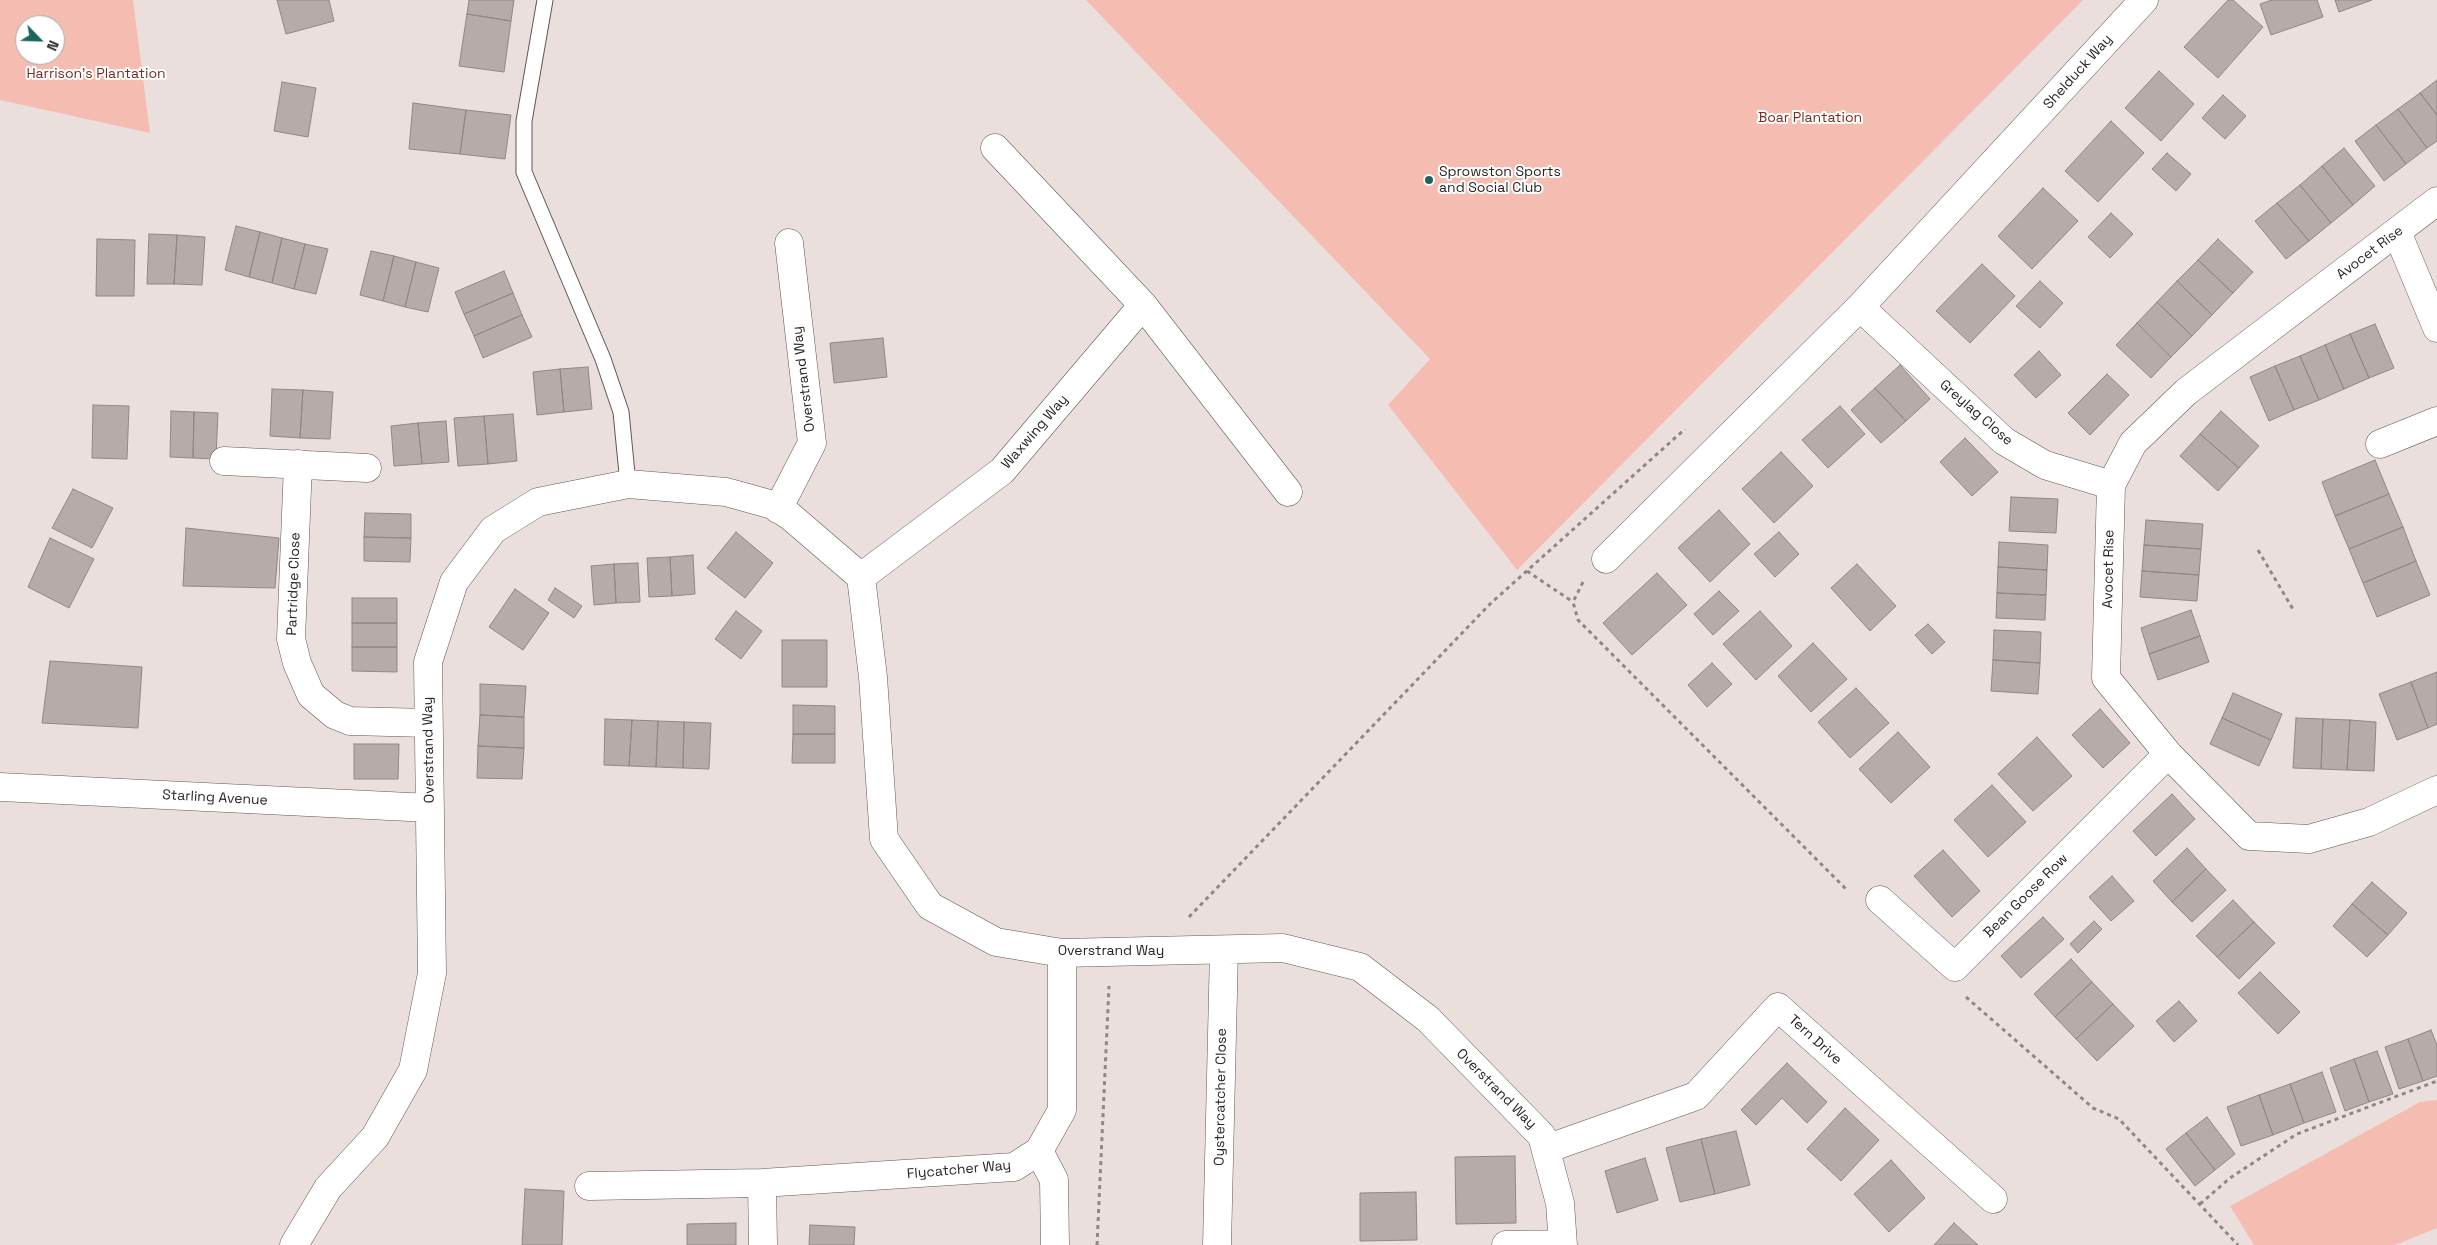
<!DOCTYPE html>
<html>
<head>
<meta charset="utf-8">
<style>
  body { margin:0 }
  #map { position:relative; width:2437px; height:1245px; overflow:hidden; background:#ebdfdd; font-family:"Space Grotesk",sans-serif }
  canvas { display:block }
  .north { position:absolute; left:15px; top:15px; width:50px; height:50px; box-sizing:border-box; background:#fff; border:1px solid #a9a8a7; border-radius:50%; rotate:114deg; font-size:14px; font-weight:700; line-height:20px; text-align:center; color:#292524 }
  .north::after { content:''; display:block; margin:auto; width:18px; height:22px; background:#1b655b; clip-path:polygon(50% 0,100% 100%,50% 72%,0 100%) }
</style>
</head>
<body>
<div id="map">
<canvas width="2437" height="1245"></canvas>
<div class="north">N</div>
</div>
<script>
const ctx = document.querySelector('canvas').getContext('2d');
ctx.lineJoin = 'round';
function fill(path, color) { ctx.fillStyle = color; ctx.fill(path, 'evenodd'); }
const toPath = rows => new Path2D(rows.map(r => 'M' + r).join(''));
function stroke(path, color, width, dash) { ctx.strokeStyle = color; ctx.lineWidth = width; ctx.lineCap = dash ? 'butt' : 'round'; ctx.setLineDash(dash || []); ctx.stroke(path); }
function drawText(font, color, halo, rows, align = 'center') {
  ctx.font = font + ' "Space Grotesk",sans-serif'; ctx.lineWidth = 4; ctx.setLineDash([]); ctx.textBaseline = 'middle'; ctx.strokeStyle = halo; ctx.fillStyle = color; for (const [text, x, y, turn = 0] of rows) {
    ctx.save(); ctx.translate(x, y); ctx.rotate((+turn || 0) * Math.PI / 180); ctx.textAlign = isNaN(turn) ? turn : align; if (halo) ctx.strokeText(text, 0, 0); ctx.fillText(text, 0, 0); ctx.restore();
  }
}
const green = toPath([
  [0,0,133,0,150,133,0,100],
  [25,25,55,25,55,55,25,55],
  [1086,0,2083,0,1517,570,1388,405,1430,359],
  [2437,1100,2437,1228,2395,1245,2254,1245,2230,1206,2420,1102]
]);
const building = toPath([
  [277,0,329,0,334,21,286,34,277,0],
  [469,0,514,0,511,21,467,14,469,0],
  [2228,0,2233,0,2263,27,2218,78,2184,47,2228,0],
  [2272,0,2317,0,2323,17,2271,35,2260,4,2272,0],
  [2335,0,2372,0,2339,12,2335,0],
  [467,14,511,21,504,72,459,66,467,14],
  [2159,71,2194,104,2161,141,2125,108,2159,71],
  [2437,80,2437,115,2420,93,2437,80],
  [282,82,316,88,308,137,274,131,282,82],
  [2420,93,2437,115,2437,141,2427,148,2398,109,2420,93],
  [2223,95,2246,116,2225,139,2202,118,2223,95],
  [413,103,466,110,460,154,409,149,413,103],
  [2398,109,2427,148,2406,164,2376,125,2398,109],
  [466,110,511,115,505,159,460,154,466,110],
  [2111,121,2144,153,2098,202,2065,171,2111,121],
  [2376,125,2406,164,2384,181,2355,141,2376,125],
  [2344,148,2375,186,2353,205,2322,166,2344,148],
  [2167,153,2191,174,2176,191,2152,169,2167,153],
  [2322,166,2353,205,2331,223,2300,185,2322,166],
  [2300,185,2331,223,2309,241,2277,203,2300,185],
  [2043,188,2078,221,2032,269,1998,236,2043,188],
  [2277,203,2309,241,2286,259,2255,221,2277,203],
  [2111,213,2133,234,2110,258,2088,237,2111,213],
  [236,226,260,232,249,277,225,270,236,226],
  [260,232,282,238,272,283,249,277,260,232],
  [149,234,177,235,174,284,147,284,149,234],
  [177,235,205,237,202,285,174,284,177,235],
  [282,238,305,244,294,289,272,283,282,238],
  [97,239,135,240,134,296,96,296,97,239],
  [2218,239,2253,272,2233,293,2198,260,2218,239],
  [305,244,328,249,316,294,294,289,305,244],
  [371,251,394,256,383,301,360,295,371,251],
  [394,256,416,262,405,307,383,301,394,256],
  [2198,260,2233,293,2212,315,2177,281,2198,260],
  [416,262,439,268,428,312,405,307,416,262],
  [1982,264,2015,296,1970,343,1936,311,1982,264],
  [504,271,513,293,464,314,455,292,504,271],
  [2040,281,2063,303,2040,328,2016,306,2040,281],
  [2177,281,2212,315,2192,336,2157,302,2177,281],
  [513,293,522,315,474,336,464,314,513,293],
  [2157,302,2192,336,2171,357,2137,323,2157,302],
  [522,315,532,337,483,358,474,336,522,315],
  [2137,323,2171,357,2151,378,2116,345,2137,323],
  [2375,324,2394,368,2369,378,2350,334,2375,324],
  [2350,334,2369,378,2344,389,2325,345,2350,334],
  [883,338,887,377,834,383,830,343,883,338],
  [2325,345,2344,389,2319,400,2300,356,2325,345],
  [2039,351,2061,375,2036,398,2014,375,2039,351],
  [2300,356,2319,400,2294,410,2275,366,2300,356],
  [1900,365,1930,399,1906,421,1875,388,1900,365],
  [2275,366,2294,410,2269,421,2250,377,2275,366],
  [588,367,592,409,564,412,560,369,588,367],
  [560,369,564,412,537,415,533,372,560,369],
  [2107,374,2129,395,2090,435,2068,413,2107,374],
  [1875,388,1906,421,1881,443,1851,410,1875,388],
  [272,389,303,390,300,438,270,436,272,389],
  [303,390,333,392,330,439,300,438,303,390],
  [93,405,129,406,127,459,92,458,93,405],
  [1840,406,1865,434,1828,468,1802,440,1840,406],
  [171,411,194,412,193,458,170,457,171,411],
  [2221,411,2259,446,2239,468,2200,434,2221,411],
  [194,412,218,413,216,459,193,458,194,412],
  [513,414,517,461,488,464,484,416,513,414],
  [484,416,488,464,458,466,454,418,484,416],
  [446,421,449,462,422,464,418,423,446,421],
  [418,423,422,464,394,466,391,426,418,423],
  [2200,434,2239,468,2218,491,2180,456,2200,434],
  [1965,438,1998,472,1972,496,1940,462,1965,438],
  [1781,452,1813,486,1774,523,1742,489,1781,452],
  [2375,460,2389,494,2335,516,2322,482,2375,460],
  [73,489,113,508,92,548,52,528,73,489],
  [2389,494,2403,527,2349,549,2335,516,2389,494],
  [2011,497,2058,499,2056,533,2009,531,2011,497],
  [1719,510,1750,544,1710,582,1678,548,1719,510],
  [365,513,411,514,411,538,364,537,365,513],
  [2146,520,2203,524,2201,549,2144,545,2146,520],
  [2403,527,2416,561,2363,583,2349,549,2403,527],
  [186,528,279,538,275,588,183,586,186,528],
  [736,532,773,563,745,598,707,568,736,532],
  [1779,532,1799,554,1775,577,1754,554,1779,532],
  [364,537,411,538,410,562,364,561,364,537],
  [50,538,94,559,69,608,28,587,50,538],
  [1999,542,2048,545,2047,570,1998,567,1999,542],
  [2144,545,2201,549,2199,575,2142,571,2144,545],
  [693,555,695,594,672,596,670,557,693,555],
  [670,557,672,596,649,597,647,558,670,557],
  [2416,561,2430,595,2377,617,2363,583,2416,561],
  [638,563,640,602,616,603,614,564,638,563],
  [614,564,616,603,594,605,591,566,614,564],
  [1857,564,1896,606,1870,631,1831,588,1857,564],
  [1998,567,2047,570,2046,595,1997,593,1998,567],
  [2142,571,2199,575,2197,601,2140,597,2142,571],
  [1657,573,1687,605,1632,655,1603,623,1657,573],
  [555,588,582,606,574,618,548,600,555,588],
  [515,589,549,613,523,650,489,627,515,589],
  [1719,591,1739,611,1713,635,1694,614,1719,591],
  [1997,593,2046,595,2045,620,1996,618,1997,593],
  [352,598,397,598,397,623,352,623,352,598],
  [2191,610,2200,636,2149,654,2141,628,2191,610],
  [736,611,762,631,741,659,715,639,736,611],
  [1760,611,1792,646,1756,680,1723,644,1760,611],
  [352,623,397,623,397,647,352,647,352,623],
  [1928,624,1945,642,1932,654,1915,635,1928,624],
  [1994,630,2041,632,2040,663,1993,660,1994,630],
  [2200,636,2209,662,2158,680,2149,654,2200,636],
  [782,640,827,640,827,687,782,687,782,640],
  [1813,643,1847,679,1811,712,1778,676,1813,643],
  [352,647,397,647,397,672,352,671,352,647],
  [1993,660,2040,663,2038,694,1991,691,1993,660],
  [50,661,142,667,138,728,42,723,50,661],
  [1712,663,1732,684,1707,707,1688,685,1712,663],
  [2437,672,2437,724,2428,728,2411,682,2437,672],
  [2411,682,2428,728,2397,740,2379,694,2411,682],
  [480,684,526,686,524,717,480,715,480,684],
  [1856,688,1889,723,1850,758,1818,722,1856,688],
  [2233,693,2282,714,2271,740,2222,718,2233,693],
  [793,705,835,706,835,734,793,734,793,705],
  [2100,709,2130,743,2103,768,2072,735,2100,709],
  [480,715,524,717,524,748,478,746,480,715],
  [2222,718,2271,740,2259,766,2210,744,2222,718],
  [2296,718,2323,719,2321,769,2293,768,2296,718],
  [605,719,632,720,629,766,604,765,605,719],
  [2323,719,2350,720,2347,770,2321,769,2323,719],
  [632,720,658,721,656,767,629,766,632,720],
  [2350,720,2376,722,2374,771,2347,770,2350,720],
  [658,721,684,722,683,768,656,767,658,721],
  [684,722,711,723,709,769,683,768,684,722],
  [1898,732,1930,767,1891,803,1859,769,1898,732],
  [793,734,835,734,835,763,792,763,793,734],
  [2037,737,2072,776,2033,811,1998,774,2037,737],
  [354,744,399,744,398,779,354,779,354,744],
  [478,746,524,748,522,779,477,778,478,746],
  [1992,785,2026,822,1988,857,1954,820,1992,785],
  [2172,794,2195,819,2156,856,2133,831,2172,794],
  [2187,848,2206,869,2172,902,2153,881,2187,848],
  [1943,850,1980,891,1952,917,1914,876,1943,850],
  [2206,869,2226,890,2192,922,2172,902,2206,869],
  [2112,876,2134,901,2111,921,2089,897,2112,876],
  [2372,882,2407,913,2388,935,2352,904,2372,882],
  [2233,900,2254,922,2217,957,2196,936,2233,900],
  [2352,904,2388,935,2367,957,2333,926,2352,904],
  [2043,917,2064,939,2021,978,2001,956,2043,917],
  [2094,921,2102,929,2078,953,2070,944,2094,921],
  [2254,922,2275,943,2239,979,2217,957,2254,922],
  [2071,959,2092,982,2055,1017,2034,994,2071,959],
  [2260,972,2300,1012,2278,1034,2238,993,2260,972],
  [2092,982,2113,1004,2076,1039,2055,1017,2092,982],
  [2179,1001,2197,1021,2174,1042,2156,1021,2179,1001],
  [2113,1004,2134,1026,2097,1061,2076,1039,2113,1004],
  [2431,1030,2437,1045,2437,1076,2423,1081,2408,1039,2431,1030],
  [2408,1039,2423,1081,2399,1089,2385,1047,2408,1039],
  [2377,1051,2393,1094,2369,1102,2354,1059,2377,1051],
  [2354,1059,2369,1102,2345,1111,2330,1068,2354,1059],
  [1787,1063,1827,1102,1807,1123,1782,1098,1756,1125,1741,1110,1787,1063],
  [2322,1072,2336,1112,2304,1123,2290,1084,2322,1072],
  [2290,1084,2304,1123,2273,1135,2259,1095,2290,1084],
  [2259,1095,2273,1135,2241,1146,2227,1107,2259,1095],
  [1845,1108,1879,1140,1841,1181,1807,1149,1845,1108],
  [2207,1117,2235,1154,2215,1170,2186,1133,2207,1117],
  [1736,1131,1750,1185,1715,1194,1701,1139,1736,1131],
  [2186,1133,2215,1170,2195,1186,2166,1149,2186,1133],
  [1701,1139,1715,1194,1680,1202,1666,1148,1701,1139],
  [1515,1156,1516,1223,1456,1224,1455,1157,1515,1156],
  [1645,1158,1658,1200,1617,1213,1605,1171,1645,1158],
  [1891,1160,1925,1198,1889,1232,1854,1194,1891,1160],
  [525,1189,564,1191,562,1245,522,1245,525,1189],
  [1416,1192,1417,1240,1360,1241,1360,1193,1416,1192],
  [736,1223,736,1245,687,1245,687,1224,736,1223],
  [1954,1223,1978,1245,1934,1245,1954,1223],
  [810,1225,855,1227,854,1245,809,1245,810,1225]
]);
const path = toPath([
  [2258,550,2294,611],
  [1527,571,1573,602],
  [1583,582,1573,602,1578,620,1848,891],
  [1189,917,1490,604,1685,429],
  [1966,997,2093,1108,2119,1119,2238,1245],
  [2200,1204,2230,1178,2297,1134,2437,1081],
  [1097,1245,1109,986]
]);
const lane = toPath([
  [545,0,524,121,524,172,603,359,621,412,628,484]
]);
const street = toPath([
  [995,148,1143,305],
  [2437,201,2186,392,2133,443,2111,485,2106,678,2168,754,2249,836,2309,839,2369,822,2437,790],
  [2397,232,2437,328],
  [1860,307,2004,441,2045,465,2111,485],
  [2380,444,2437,421],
  [224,461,367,468],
  [298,464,291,639,297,663,311,695,335,715,350,721,428,723],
  [778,509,812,443,789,243],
  [1606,559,1860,307,2144,0],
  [861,577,1002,471,1143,305,1288,492],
  [0,787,430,808],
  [1880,900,1955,967,2168,754],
  [1546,1149,1696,1096,1778,1007,1993,1199],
  [1039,1151,1054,1180,1055,1245],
  [762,1183,763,1245],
  [589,1186,762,1183,1014,1167,1039,1151,1062,1110,1062,953],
  [294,1245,328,1188,375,1137,413,1070,432,973,428,662,454,582,493,530,538,502,628,484,726,492,773,505,790,516,861,577,873,677,884,839,930,906,996,942,1062,953,1283,948,1360,967,1428,1019,1542,1136,1560,1203,1563,1245],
  [1217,1245,1224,950],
  [1506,1245,1563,1244]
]);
const markers = [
  [1429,180,5,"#1b655b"]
];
const streetNames = [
  ["Shelduck Way",2078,72,-48],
  ["Avocet Rise",2370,253,-37],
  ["Overstrand Way",804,379,-97],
  ["Greylag Close",1976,413,41],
  ["Waxwing Way",1035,432,-49],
  ["Avocet Rise",2109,569,-89],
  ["Partridge Close",294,584,-88],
  ["Overstrand Way",429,750,-91],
  ["Starling Avenue",215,798,3],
  ["Bean Goose Row",2026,896,-45],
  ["Overstrand Way",1111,951],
  ["Tern Drive",1815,1040,42],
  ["Overstrand Way",1496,1089,45],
  ["Oystercatcher Close",1221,1097,-89],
  ["Flycatcher Way",959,1170,-5]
];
const parkNames = [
  ["Harrison's Plantation",96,74],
  ["Boar Plantation",1810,118]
];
const poiNames = [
  ["Sprowston Sports",1439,172],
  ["and Social Club",1439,188]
];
fill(green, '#f5bdb1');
fill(building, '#b5aba8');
stroke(building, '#918785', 1);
stroke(lane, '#605755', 17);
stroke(street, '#605755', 29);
stroke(path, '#8f8785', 3, [4, 4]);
stroke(lane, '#fff', 15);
stroke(street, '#fff', 28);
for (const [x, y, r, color] of markers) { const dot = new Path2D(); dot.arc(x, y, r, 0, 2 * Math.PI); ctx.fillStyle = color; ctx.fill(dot); stroke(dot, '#fff', 2); }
drawText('14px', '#292524', '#fff', streetNames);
drawText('14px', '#732f23', '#fff', parkNames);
drawText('14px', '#292524', '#fff', poiNames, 'left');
</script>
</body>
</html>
